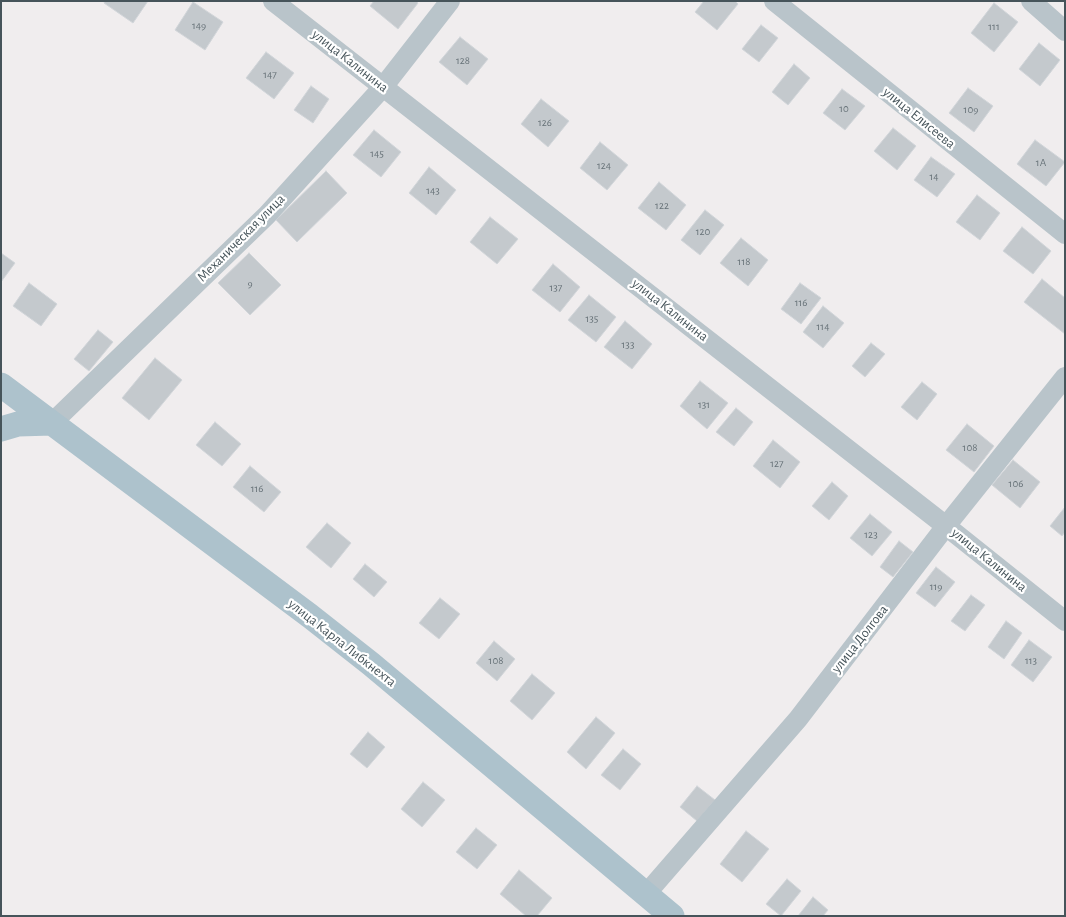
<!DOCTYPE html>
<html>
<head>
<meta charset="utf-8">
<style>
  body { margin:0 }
  #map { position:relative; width:1066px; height:917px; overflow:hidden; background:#f0edee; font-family:"Alegreya Sans",sans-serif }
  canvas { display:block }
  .frame { position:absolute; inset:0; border:2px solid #46545a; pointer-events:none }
</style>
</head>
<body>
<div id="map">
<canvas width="1066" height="917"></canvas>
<div class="frame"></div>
</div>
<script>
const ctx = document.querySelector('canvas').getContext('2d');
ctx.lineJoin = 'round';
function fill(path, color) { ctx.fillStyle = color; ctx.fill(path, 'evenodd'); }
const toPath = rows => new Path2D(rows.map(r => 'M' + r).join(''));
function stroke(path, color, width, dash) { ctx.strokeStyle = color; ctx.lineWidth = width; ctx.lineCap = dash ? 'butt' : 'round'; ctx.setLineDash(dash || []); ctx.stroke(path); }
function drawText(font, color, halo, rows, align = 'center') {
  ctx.font = font + ' "Alegreya Sans",sans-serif'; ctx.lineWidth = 4.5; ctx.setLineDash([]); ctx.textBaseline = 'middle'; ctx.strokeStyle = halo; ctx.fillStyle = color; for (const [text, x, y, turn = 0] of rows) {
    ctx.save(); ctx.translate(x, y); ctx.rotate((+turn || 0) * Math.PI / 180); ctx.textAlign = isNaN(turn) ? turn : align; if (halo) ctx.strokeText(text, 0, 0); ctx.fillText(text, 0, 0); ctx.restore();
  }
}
const building = toPath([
  [105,1,148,1,133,23,104,3,105,1],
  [374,1,416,1,418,3,398,29,370,6,374,1],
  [704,1,735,1,738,4,717,30,695,12,704,1],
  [193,2,223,22,205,50,175,30,193,2],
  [994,3,1018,22,994,52,971,33,994,3],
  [761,25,778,38,759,62,742,49,761,25],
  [460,37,488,59,467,85,439,62,460,37],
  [1039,43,1060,60,1040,86,1019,69,1039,43],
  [266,52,294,73,274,99,246,78,266,52],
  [794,64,810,78,788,105,772,92,794,64],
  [311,86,329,99,313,123,294,110,311,86],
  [968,88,993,106,974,132,949,113,968,88],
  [842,89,865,106,845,130,823,113,842,89],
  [541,99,569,121,548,147,521,124,541,99],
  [893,128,916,146,897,170,874,151,893,128],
  [374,130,401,152,381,177,353,155,374,130],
  [1035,140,1065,162,1046,186,1017,164,1035,140],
  [600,142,628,165,607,190,580,168,600,142],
  [931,157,955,174,937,197,914,180,931,157],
  [429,167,456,190,436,215,409,193,429,167],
  [326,171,347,193,297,242,276,220,326,171],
  [659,182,686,205,666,230,638,208,659,182],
  [977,195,1000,213,980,240,956,222,977,195],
  [705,210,724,225,700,255,681,240,705,210],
  [490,217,518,239,497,264,470,242,490,217],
  [1022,227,1051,251,1033,274,1003,251,1022,227],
  [741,238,768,260,748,286,720,263,741,238],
  [1,253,15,263,1,282,1,253],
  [249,253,281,285,250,315,218,283,249,253],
  [553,264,580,287,560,312,532,290,553,264],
  [1042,279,1065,298,1065,334,1024,302,1042,279],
  [29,283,57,304,41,326,13,306,29,283],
  [800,283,821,298,801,324,781,309,800,283],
  [589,295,616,317,596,342,568,320,589,295],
  [823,306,844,323,823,348,803,332,823,306],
  [625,321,652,344,632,369,604,347,625,321],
  [98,330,113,342,89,371,74,359,98,330],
  [871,343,885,354,865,377,852,366,871,343],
  [155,358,182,380,149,420,122,398,155,358],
  [700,381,728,403,707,429,680,406,700,381],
  [922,382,937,394,917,420,901,407,922,382],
  [736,408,753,422,734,446,716,432,736,408],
  [215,422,241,444,222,466,196,445,215,422],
  [967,424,994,446,974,472,946,450,967,424],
  [773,440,800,462,780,488,753,466,773,440],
  [1013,460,1040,482,1020,508,992,485,1013,460],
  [250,466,281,492,264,512,233,487,250,466],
  [832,482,848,496,829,520,812,506,832,482],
  [1065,507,1065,532,1062,536,1050,526,1065,507],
  [870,514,892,532,872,556,850,538,870,514],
  [327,523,351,543,331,568,306,547,327,523],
  [899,541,913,552,893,577,880,567,899,541],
  [365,564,387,582,374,597,353,579,365,564],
  [936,567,955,582,935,607,916,593,936,567],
  [971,595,985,605,965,631,951,621,971,595],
  [440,598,460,614,439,639,419,623,440,598],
  [1006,621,1022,633,1004,659,988,647,1006,621],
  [1029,640,1052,657,1033,682,1011,665,1029,640],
  [494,641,515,659,497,681,476,663,494,641],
  [532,674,555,693,532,720,510,701,532,674],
  [596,717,615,733,586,769,567,752,596,717],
  [368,732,385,747,367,768,350,754,368,732],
  [623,749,641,764,620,790,601,775,623,749],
  [423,782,445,800,422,827,401,809,423,782],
  [697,786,715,800,697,821,680,807,697,786],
  [476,828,497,845,477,869,456,852,476,828],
  [746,831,769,849,742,882,720,864,746,831],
  [519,870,552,898,537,916,526,916,500,894,519,870],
  [787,879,801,891,781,916,766,904,787,879],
  [813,897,828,910,823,916,798,916,813,897]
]);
const minor = toPath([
  [273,1,946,526,1065,621],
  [774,1,1065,234],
  [1031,1,1065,31],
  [52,423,267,215,383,87,450,1],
  [646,894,798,719,946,526,1065,377]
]);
const major = toPath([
  [1,385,310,616,371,664,672,916],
  [1,429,18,424,52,423]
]);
const numberNames = [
  ["149",199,26],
  ["111",994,27],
  ["128",463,61],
  ["147",270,75],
  ["10",844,109],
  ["109",971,110],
  ["126",545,123],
  ["145",377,154],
  ["1А",1041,163],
  ["124",604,166],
  ["14",934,177],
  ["143",433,191],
  ["122",662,206],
  ["120",703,232],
  ["118",744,262],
  ["9",250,284],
  ["137",556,288],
  ["116",801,303],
  ["135",592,319],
  ["114",823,327],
  ["133",628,345],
  ["131",704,405],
  ["108",970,448],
  ["127",777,464],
  ["106",1016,484],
  ["116",257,489],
  ["123",871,535],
  ["119",936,587],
  ["108",496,661],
  ["113",1031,661]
];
const streetNames = [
  ["улица Калинина",350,61,38],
  ["улица Елисеева",919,118,39],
  ["Механическая улица",241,238,-45],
  ["улица Калинина",670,310,38],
  ["улица Калинина",989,560,39],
  ["улица Долгова",860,639,-52],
  ["улица Карла Либкнехта",342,643,38]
];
fill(building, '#c4c9cd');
stroke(building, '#d1d5d9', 1);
stroke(minor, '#b9c4ca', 20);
stroke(major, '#adc2cc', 25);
drawText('11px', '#667177', null, numberNames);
drawText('14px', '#46545a', '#fff', streetNames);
</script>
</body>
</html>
